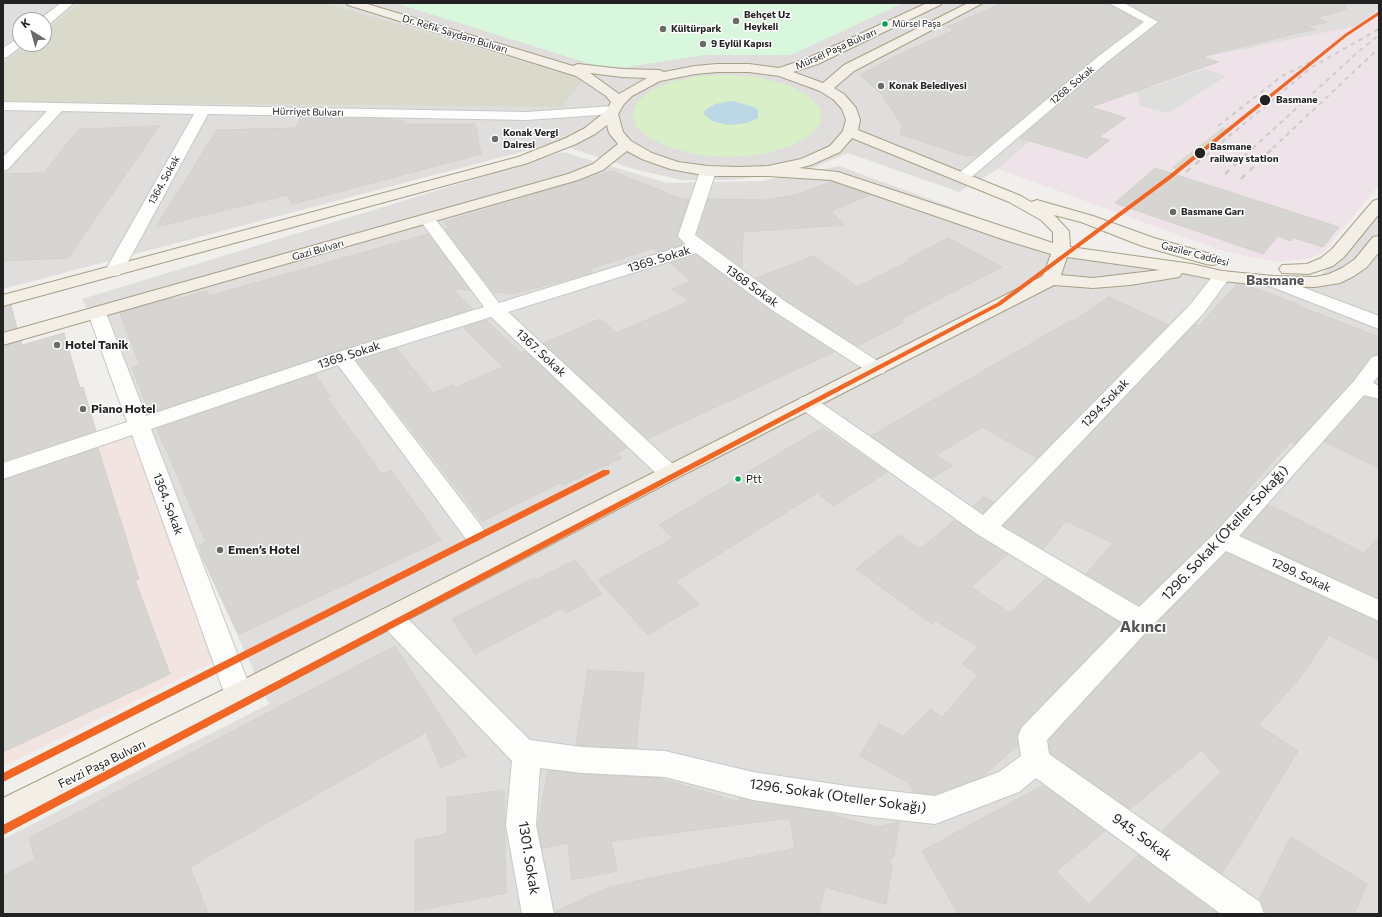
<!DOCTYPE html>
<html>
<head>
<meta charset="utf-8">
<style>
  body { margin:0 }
  #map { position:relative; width:1382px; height:917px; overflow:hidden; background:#f0efeb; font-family:Commissioner,sans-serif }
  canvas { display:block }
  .frame { position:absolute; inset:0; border:4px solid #222; pointer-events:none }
  .north { position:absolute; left:12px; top:12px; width:40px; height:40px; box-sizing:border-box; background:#fff; border:1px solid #a7a7a7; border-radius:50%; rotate:323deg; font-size:11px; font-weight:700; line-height:16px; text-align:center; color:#222 }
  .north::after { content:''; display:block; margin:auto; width:14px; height:18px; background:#6a6a68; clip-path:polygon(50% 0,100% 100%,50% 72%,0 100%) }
</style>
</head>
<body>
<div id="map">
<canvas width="1382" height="917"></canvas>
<div class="frame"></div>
<div class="north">K</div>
</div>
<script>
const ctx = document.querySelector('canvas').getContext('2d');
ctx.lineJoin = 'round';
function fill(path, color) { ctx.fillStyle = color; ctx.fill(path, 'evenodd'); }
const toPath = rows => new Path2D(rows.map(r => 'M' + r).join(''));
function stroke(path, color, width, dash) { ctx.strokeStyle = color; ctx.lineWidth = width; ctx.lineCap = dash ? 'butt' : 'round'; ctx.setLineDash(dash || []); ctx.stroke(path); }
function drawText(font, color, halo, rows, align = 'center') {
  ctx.font = font + ' Commissioner,sans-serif'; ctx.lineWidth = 3; ctx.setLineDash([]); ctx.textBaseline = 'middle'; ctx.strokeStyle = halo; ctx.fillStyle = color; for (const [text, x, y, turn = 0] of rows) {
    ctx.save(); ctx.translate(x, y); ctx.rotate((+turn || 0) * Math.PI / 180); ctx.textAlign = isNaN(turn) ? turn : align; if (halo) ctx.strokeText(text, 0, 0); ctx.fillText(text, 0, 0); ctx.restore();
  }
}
const residential = toPath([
  [3,3,1379,3,1379,9,1357,26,1104,78,998,169,959,192,848,153,810,169,732,180,681,180,634,169,555,143,3,289],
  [20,20,44,20,44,44,20,44],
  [563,152,667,183,761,181,839,166,1093,259,1313,287,1379,197,1379,914,3,914,3,839,269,704,82,299]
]);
const commercial = toPath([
  [140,417,238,650,3,767,3,461]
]);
const industrial = toPath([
  [1379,9,1379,185,1323,253,1307,259,1280,262,1254,258,1217,249,998,169,1104,78,1357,26]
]);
const religious = toPath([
  [1205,69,1226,76,1169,113,1140,106,1138,93,1130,89,1140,84,1152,87]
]);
const construction = toPath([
  [80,3,325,3,583,79,562,107,3,102,3,64,28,44,44,44,44,31],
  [1223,127,1231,130,1180,171,1171,168]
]);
const grass = toPath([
  [732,75,761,78,788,85,808,95,820,108,821,122,811,135,791,146,764,154,732,157,700,155,671,148,649,138,636,126,632,113,639,100,653,89,675,81,702,76]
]);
const park = toPath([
  [395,3,903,3,791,55,705,55,626,67,597,66]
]);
const water = toPath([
  [732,101,754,107,758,110,758,118,747,123,728,125,712,121,704,114,705,110,715,104]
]);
const building = toPath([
  [1003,3,1108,3,1141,22,1099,54,978,155,966,156,900,134,902,125,881,93,860,75,904,52,955,30,947,27,1003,3],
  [1127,3,1345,3,1346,9,1316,18,1327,22,1306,27,1315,29,1202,56,1218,62,1091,107,1126,118,1099,137,1110,140,1087,158,1020,138,1109,62,1159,22,1127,3],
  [301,117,381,119,404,121,403,124,475,124,481,154,293,204,287,195,156,227,217,130,296,128,301,117],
  [159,126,68,258,3,261,3,174,44,173,79,129,159,126],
  [1155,168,1339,227,1323,247,1294,238,1291,241,1278,236,1263,254,1115,203,1155,168],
  [612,171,682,199,689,199,677,236,683,244,658,252,653,248,590,269,593,272,588,274,513,294,493,292,445,229,449,228,444,222,612,171],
  [831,182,869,195,831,211,844,225,743,232,742,267,697,234,708,199,766,200,796,195,831,182],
  [428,234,470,290,451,288,473,309,335,352,150,413,132,368,140,365,120,313,174,298,175,300,206,291,209,296,428,234],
  [948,238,1002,267,899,320,904,322,857,346,787,301,756,278,814,256,857,287,911,260,908,259,948,238],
  [696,255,771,311,834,352,647,439,544,343,600,319,617,333,689,301,672,289,692,281,670,263,696,255],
  [1237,284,1246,285,1297,304,1296,305,1379,337,1379,354,1371,356,1353,380,1296,443,1291,441,1245,493,1248,495,1214,532,1139,605,1086,574,1113,543,1066,521,1043,549,1003,526,1195,324,1199,326,1237,284],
  [1109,297,1168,325,1037,458,982,427,936,455,952,466,932,478,871,436,1070,321,1072,322,1109,297],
  [11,305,17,328,3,331,3,307,11,305],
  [486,320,521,353,525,351,627,448,616,453,622,458,563,485,560,483,482,521,357,360,396,348,433,393,452,385,454,388,503,367,463,327,486,320],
  [64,333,80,388,83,387,96,431,3,461,3,346,21,341,22,345,64,333],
  [315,374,330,397,327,398,382,474,391,470,441,540,239,634,204,560,199,545,206,542,157,429,315,374],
  [1365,397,1379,400,1379,468,1325,442,1365,397],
  [822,428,887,472,834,506,817,493,676,581,699,604,648,635,598,580,673,538,659,525,822,428],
  [98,448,139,579,135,580,170,674,3,752,3,480,98,448],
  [984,497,994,502,983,513,973,506,984,497],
  [1269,505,1364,553,1379,537,1379,598,1241,535,1269,505],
  [955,520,1008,554,971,587,1010,613,1046,578,1121,623,1021,726,1017,735,1018,745,982,777,935,794,914,792,907,782,860,756,879,724,903,736,931,709,942,718,978,675,962,664,978,647,935,620,932,624,856,569,899,535,920,549,955,520],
  [1226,553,1379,622,1379,660,1329,635,1298,680,1258,725,1298,751,1222,874,1162,831,1221,772,1202,750,1130,809,1050,753,1049,740,1151,629,1226,553],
  [575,560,602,594,566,613,562,608,475,654,452,619,534,578,535,580,575,560],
  [395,646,466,756,441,768,426,732,190,867,208,914,3,914,3,876,35,859,29,838,395,646],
  [588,670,644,673,636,748,576,745,588,670],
  [548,770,582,774,659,778,739,802,740,798,817,811,877,827,899,822,894,856,889,861,892,866,886,904,825,887,819,914,555,914,555,912,609,887,795,848,790,818,611,841,617,871,572,880,568,843,542,848,538,825,548,770],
  [1044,785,1105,831,1056,871,1089,904,1138,855,1218,914,958,914,922,851,1044,785],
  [504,790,506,893,415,911,415,840,447,834,447,798,504,790],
  [1291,837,1367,884,1354,914,1265,914,1259,900,1291,837]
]);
const street = toPath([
  [61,3,74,3,48,25,44,26,44,20,40,19,61,3],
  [1109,3,1124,3,1158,22,1108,61,968,180,958,180,955,177,958,174,1100,55,1144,22,1109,3],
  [20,37,20,44,24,44,7,57,3,58,3,48,20,37],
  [3,102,527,112,613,106,618,107,620,110,618,113,613,114,527,120,208,114,123,271,120,275,114,276,108,275,105,271,194,114,62,111,8,169,3,171,3,157,47,111,3,110,3,102],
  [708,166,713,168,716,171,695,235,786,302,884,365,887,369,884,373,877,375,870,373,772,310,696,253,508,312,677,468,680,473,677,478,669,481,661,478,491,317,354,360,482,527,486,533,482,539,474,542,466,539,338,365,151,429,253,695,249,703,239,707,229,703,225,695,132,435,3,479,3,463,127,422,88,313,90,309,97,307,104,309,106,313,146,416,335,353,484,307,419,219,421,216,427,214,433,216,499,303,686,245,678,236,700,171,703,168,708,166],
  [1222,271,1228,272,1231,276,1203,314,1001,526,1139,607,1215,533,1354,381,1372,357,1379,355,1379,375,1373,383,1379,386,1379,399,1364,395,1239,536,1379,600,1379,621,1226,551,1150,628,1047,740,1049,754,1260,902,1264,914,1221,914,1036,778,1019,792,935,824,854,815,753,800,665,777,582,773,540,768,536,825,554,914,522,914,506,825,512,761,381,624,377,617,381,610,390,607,399,610,530,740,582,747,665,751,753,772,854,787,935,796,999,772,1021,756,1018,736,1022,727,1123,623,977,534,800,408,797,403,800,398,807,396,814,398,983,515,1189,306,1216,272,1222,271],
  [1273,276,1379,316,1379,329,1267,285,1264,281,1267,277,1273,276]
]);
const primary = toPath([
  [346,3,364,3,573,66,578,64,622,69,659,70,664,72,695,66,717,64,749,64,779,68,808,58,927,3,942,3,940,5,818,64,793,72,823,83,844,65,968,3,983,3,854,71,834,88,844,94,856,108,860,120,858,130,1021,196,1031,202,1037,200,1093,216,1154,238,1218,256,1221,260,1218,264,1212,265,1206,264,1142,246,1081,222,1054,215,1069,231,1070,247,1192,264,1222,271,1273,276,1315,277,1329,274,1342,268,1355,259,1373,237,1379,236,1379,252,1367,267,1354,276,1340,283,1315,287,1273,286,1222,281,1182,273,1179,277,1173,278,1130,285,1093,288,1054,285,677,478,249,703,3,827,3,798,229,687,1043,276,1051,254,1008,241,831,180,768,176,708,176,670,169,642,159,627,151,603,170,578,180,3,345,3,333,568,174,593,164,618,144,609,133,607,125,595,134,576,144,528,163,3,306,3,295,518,157,566,138,585,128,606,111,611,102,606,96,576,76,348,5,346,3],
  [717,72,749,72,779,76,820,91,834,100,842,109,846,120,843,131,830,146,801,159,768,166,738,167,708,166,678,162,652,153,631,141,623,132,618,114,624,104,632,96,660,81,695,74,717,72],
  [590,73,622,77,647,78,619,94,590,73],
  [852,138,1009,202,1041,220,1053,232,1053,243,838,172,799,168,811,165,840,152,852,138],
  [1067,257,1160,270,1093,278,1061,275,1067,257],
  [1379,199,1379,214,1344,257,1333,266,1309,274,1282,273,1279,269,1282,265,1307,264,1321,258,1332,249,1373,201,1379,199]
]);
const railFar1 = toPath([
  [1218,126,1282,76,1320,57],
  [1215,148,1312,67,1379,29],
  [1253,148,1358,52,1379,35],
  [1273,148,1379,48]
]);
const rail = toPath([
  [1186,172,1216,147],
  [1225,174,1254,147],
  [1241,179,1274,147]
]);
const metro1 = toPath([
  [1378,12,1379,12,1379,15,1347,36,1172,178,1001,305,3,835,3,825,997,303,1168,176,1345,34,1378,12],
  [603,470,609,470,610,472,609,474,3,782,3,773,603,470]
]);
const markers = [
  [736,21,4,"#6a6a68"],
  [885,24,3.5,"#00a651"],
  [663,29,4,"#6a6a68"],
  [703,44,4,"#6a6a68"],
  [881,86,4,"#6a6a68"],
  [1265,100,6,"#222"],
  [495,139,4,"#6a6a68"],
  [1200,153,6,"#222"],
  [1173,212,4,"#6a6a68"],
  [57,345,4,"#6a6a68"],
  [83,409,4,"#6a6a68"],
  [738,479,3.5,"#00a651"],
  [220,550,4,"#6a6a68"]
];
const farBusnames = [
  ["Mürsel Paşa",892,24]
];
const farPoinames = [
  ["Behçet Uz",744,15],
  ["Heykeli",744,27],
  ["Kültürpark",671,29],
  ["9 Eylül Kapısı",711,44],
  ["Konak Belediyesi",889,86],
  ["Konak Vergi",503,133],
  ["Dairesi",503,145],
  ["Basmane Garı",1181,212]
];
const farStreetnames = [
  ["Dr. Refik Saydam Bulvarı",455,34,17],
  ["Mürsel Paşa Bulvarı",836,49,-24],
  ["1268. Sokak",1072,85,-40],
  ["Hürriyet Bulvarı",308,112,1],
  ["1364. Sokak",164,180,-61],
  ["Gazi Bulvarı",318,250,-16],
  ["Gaziler Caddesi",1195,254,15]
];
const farStopnames = [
  ["Basmane",1276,100],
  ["Basmane",1210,147],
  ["railway station",1210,159]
];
const busNames = [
  ["Ptt",746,479]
];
const streetNames = [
  ["1369. Sokak",659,259,-17],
  ["1368 Sokak",752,286,36],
  ["1367. Sokak",541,353,43],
  ["1369. Sokak",349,355,-18],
  ["1294.Sokak",1105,403,-46],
  ["1364. Sokak",168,504,69],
  ["1299. Sokak",1301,575,25],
  ["Fevzi Paşa Bulvarı",102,764,-26]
];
const poiNames = [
  ["Hotel Tanik",65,345],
  ["Piano Hotel",91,409],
  ["Emen’s Hotel",228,550]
];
const quarterNames = [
  ["Basmane",1275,280]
];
const nearStreetnames = [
  ["1296. Sokak (Oteller Sokağı)",1225,533,-47],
  ["1296. Sokak (Oteller Sokağı)",838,796,8],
  ["945. Sokak",1142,837,36],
  ["1301. Sokak",529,858,81]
];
const districtNames = [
  ["Akıncı",1143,627]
];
fill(residential, '#dfdedc');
fill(commercial, '#f2e4e0');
fill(industrial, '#eee3e9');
fill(religious, '#dededc');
fill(construction, '#d9dacc');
fill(grass, '#d8efc8');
fill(park, '#d8f7dc');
fill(water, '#bcd8e5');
fill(building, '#d7d5d2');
stroke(building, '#d4d1cc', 1);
stroke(street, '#c9c8c7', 2);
stroke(primary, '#a7a086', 2);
fill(street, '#fdfdfc');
fill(primary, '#f3eee6');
stroke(railFar1, '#ccc', 2, [4.5, 4.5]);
stroke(rail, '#ccc', 2.5, [6, 6]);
fill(metro1, '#f26522');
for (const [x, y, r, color] of markers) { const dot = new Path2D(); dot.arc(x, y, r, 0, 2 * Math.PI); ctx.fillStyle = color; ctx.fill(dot); stroke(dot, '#fff', 1.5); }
drawText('9px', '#222', '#fff', farBusnames, 'left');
drawText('bold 10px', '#222', '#fff', farPoinames, 'left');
drawText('10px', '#222', '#fff', farStreetnames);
drawText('bold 10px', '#222', '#fff', farStopnames, 'left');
drawText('11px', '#222', '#fff', busNames, 'left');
drawText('12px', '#222', '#fff', streetNames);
drawText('bold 12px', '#222', '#fff', poiNames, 'left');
drawText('bold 14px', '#555', '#fff', quarterNames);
drawText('14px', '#222', '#fff', nearStreetnames);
drawText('bold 16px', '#555', '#fff', districtNames);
</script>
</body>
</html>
